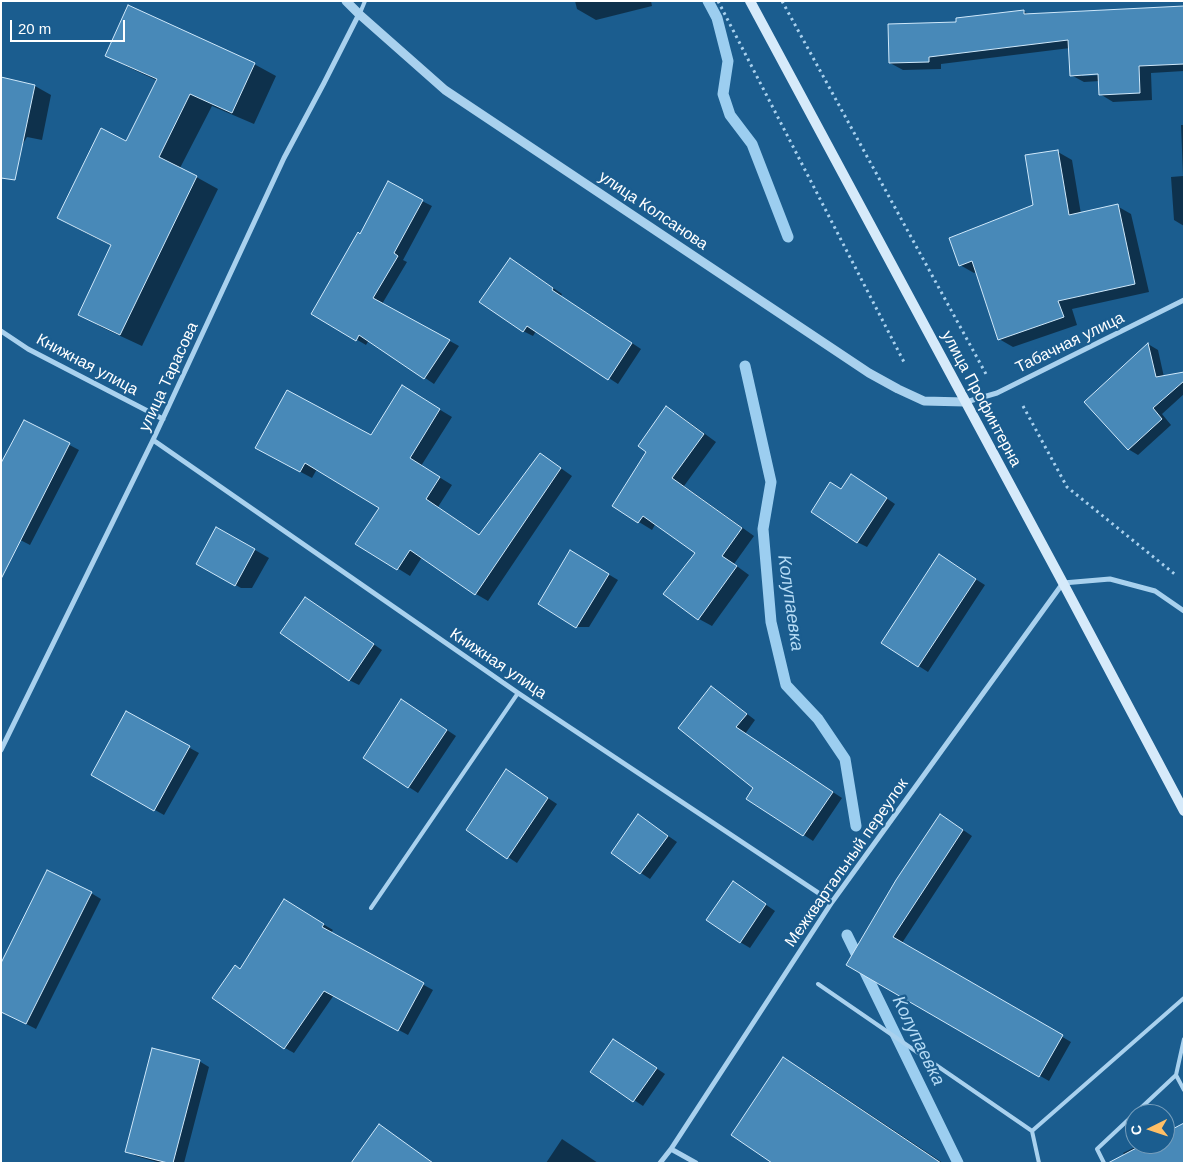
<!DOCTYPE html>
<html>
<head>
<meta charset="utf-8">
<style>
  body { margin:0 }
  #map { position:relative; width:1185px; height:1164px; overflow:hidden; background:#1b5d8f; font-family:Helvetica,sans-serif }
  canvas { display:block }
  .frame { position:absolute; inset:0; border:2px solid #fff; pointer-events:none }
  .north { position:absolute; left:1125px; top:1104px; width:50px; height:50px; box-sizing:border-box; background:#1b5d8f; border:1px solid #769ebc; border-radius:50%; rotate:266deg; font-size:14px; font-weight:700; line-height:20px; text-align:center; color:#fff }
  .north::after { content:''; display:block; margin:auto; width:18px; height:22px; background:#ffbf66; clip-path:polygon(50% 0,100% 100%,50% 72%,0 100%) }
  .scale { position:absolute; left:10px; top:20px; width:115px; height:22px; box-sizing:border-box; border:2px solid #fff; border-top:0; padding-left:6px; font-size:15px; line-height:18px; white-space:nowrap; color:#fff; -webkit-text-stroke:4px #1b5d8f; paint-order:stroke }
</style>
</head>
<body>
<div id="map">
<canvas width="1185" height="1164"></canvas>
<div class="frame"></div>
<div class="north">С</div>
<div class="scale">20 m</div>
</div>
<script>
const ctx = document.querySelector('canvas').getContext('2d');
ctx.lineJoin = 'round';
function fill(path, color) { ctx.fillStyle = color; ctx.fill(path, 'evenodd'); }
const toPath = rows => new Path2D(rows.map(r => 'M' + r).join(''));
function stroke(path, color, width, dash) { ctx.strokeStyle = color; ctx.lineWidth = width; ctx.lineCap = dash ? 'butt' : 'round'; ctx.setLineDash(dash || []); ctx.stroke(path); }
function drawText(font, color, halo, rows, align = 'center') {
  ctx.font = font + ' Helvetica,sans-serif'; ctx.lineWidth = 4.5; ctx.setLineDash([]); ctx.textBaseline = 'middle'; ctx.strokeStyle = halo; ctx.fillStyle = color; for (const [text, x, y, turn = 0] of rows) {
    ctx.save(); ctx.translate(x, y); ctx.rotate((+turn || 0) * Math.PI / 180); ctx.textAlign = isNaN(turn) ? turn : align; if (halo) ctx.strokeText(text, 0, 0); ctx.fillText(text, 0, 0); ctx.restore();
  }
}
const shadow = toPath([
  [575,1,651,1,652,6,596,20,577,9],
  [1184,7,1184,71,1151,73,1152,100,1113,102,1100,94,1100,81,1084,82,1071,75,1070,48,941,64,941,69,903,70,890,63,958,23,1023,11,1030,15],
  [1104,73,1104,75,1082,76,1082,74],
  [107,55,254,64,276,76,254,124,212,106,180,168,218,189,142,346,101,327,80,314,112,246,80,230,58,218,127,142,158,81,128,67],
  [1,78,35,86,51,95,42,140,27,137,1,180],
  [1181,125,1184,125,1184,226,1174,220,1171,177,1183,176],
  [1058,152,1072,160,1081,214,1117,206,1131,214,1149,292,1072,309,1077,325,1013,347,999,339,977,272,974,273,960,265,1035,206],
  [422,201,432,206,403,260,407,262,382,304,459,346,434,384,369,340,366,345,313,314],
  [511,259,562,294,561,296,641,349,618,384,536,331,533,336,523,331],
  [1148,344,1158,350,1164,377,1184,374,1184,394,1162,414,1171,425,1138,455,1128,449,1086,402],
  [414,394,452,417,421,466,452,485,438,507,480,536,552,462,572,476,488,601,476,594,422,557,410,576,357,543,380,508,317,469,312,478,269,455,372,436],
  [679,415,716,442,684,486,754,536,734,564,749,575,712,626,699,619,665,594,696,553,656,523,652,530,613,506],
  [24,421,79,450,30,545,1,530],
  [861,481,895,504,867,547,857,542,841,490],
  [217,528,269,558,252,588,241,588,197,563],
  [571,552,618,580,589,627,578,627,568,621],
  [948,562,985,585,928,672,883,643],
  [323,609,382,650,359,685,349,680],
  [711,688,720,693,755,720,745,734,842,798,813,841,748,798,755,787],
  [411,706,456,736,418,793,364,758],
  [126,713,199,753,164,815,92,775],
  [516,777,557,804,517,863,467,830],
  [639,816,677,842,650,879,641,873,613,853],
  [950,821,972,836,902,943,1071,1042,1049,1081,847,965],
  [742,888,775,911,750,948,740,942],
  [91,893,101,899,36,1029,1,1011],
  [284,901,333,930,330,934,433,990,408,1035,334,995,294,1053,285,1048,241,970],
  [623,1046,665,1074,643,1106,592,1072],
  [783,1058,811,1075,943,1163,774,1163],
  [199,1061,209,1067,184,1163,160,1163,136,1156,126,1151],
  [1165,1134,1184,1163,1128,1163,1123,1153,1141,1144,1165,1144],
  [562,1139,598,1163,546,1163]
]);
const stream = toPath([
  [708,1,717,18,728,61,723,94,730,115,752,144,788,237],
  [745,366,771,482,763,529,771,622,786,685,818,719,845,759,856,826],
  [847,935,958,1163]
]);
const building = toPath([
  [128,5,255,63,232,113,190,94,159,157,197,176,120,335,78,315,111,245,57,218,101,128,126,141,157,79,105,56,128,5],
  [1184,6,1184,64,1139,66,1140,93,1099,95,1098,74,1070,76,1068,40,929,57,929,62,889,63,888,24,956,22,956,18,1024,10,1024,14,1184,6],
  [1,77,35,85,15,180,1,178,1,77],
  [1058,150,1069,215,1118,204,1135,284,1058,301,1064,317,998,340,972,261,959,266,949,238,1033,205,1025,155,1058,150],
  [388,181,423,200,394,253,398,256,373,298,450,340,424,379,359,335,356,341,311,314,358,232,360,234,388,181],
  [510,258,553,288,552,290,632,343,608,380,527,326,523,332,479,302,510,258],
  [1148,343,1156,377,1184,372,1184,381,1153,408,1162,419,1128,450,1084,402,1148,343],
  [402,385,440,409,410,458,440,477,426,499,479,535,540,453,561,468,475,595,410,550,397,570,355,544,379,508,305,463,300,472,255,448,287,390,371,435,402,385],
  [666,406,704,434,672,478,742,528,722,556,737,566,698,620,663,594,695,553,643,516,638,523,612,506,646,452,638,446,666,406],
  [24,420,70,443,1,579,1,463,24,420],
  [851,474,887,498,857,543,811,512,830,482,841,489,851,474],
  [216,527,255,549,235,586,196,564,216,527],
  [570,550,609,574,576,628,538,604,570,550],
  [939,554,976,579,918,667,881,643,939,554],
  [305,597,374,644,349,681,280,633,305,597],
  [711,686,747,714,736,727,833,792,803,836,746,799,753,788,678,728,711,686],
  [401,699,447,730,408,788,363,758,401,699],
  [126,711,190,746,154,811,91,775,126,711],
  [506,769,548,798,507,859,466,830,506,769],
  [638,814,668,836,640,874,611,853,638,814],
  [940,814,963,830,893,937,1063,1035,1039,1077,846,965,896,880,940,814],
  [47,870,92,892,26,1024,1,1012,1,963,47,870],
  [733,881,766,904,740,943,706,920,733,881],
  [284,899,324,924,322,927,424,983,398,1031,324,991,284,1049,212,998,235,965,240,969,284,899],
  [613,1039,657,1068,633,1102,590,1072,613,1039],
  [152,1048,200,1060,173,1163,168,1163,125,1152,152,1048],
  [783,1057,941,1163,772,1163,731,1135,783,1057],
  [1184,1123,1184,1163,1108,1163,1144,1144,1165,1144,1165,1133,1184,1123],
  [379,1124,433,1163,351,1163,379,1124]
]);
const path = toPath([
  [718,1,905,364],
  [782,1,986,374],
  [1023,406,1067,487,1177,576]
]);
const service = toPath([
  [360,13,365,1],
  [371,908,518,693],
  [818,984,1032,1131,1039,1163],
  [1184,1039,1176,1075,1184,1090],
  [1032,1131,1184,998],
  [1104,1163,1097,1149,1176,1075]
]);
const minor = toPath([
  [1,331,28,349,163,419],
  [966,402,997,393,1184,300],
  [153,440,518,693,832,902],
  [1,750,153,440,284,158,324,83,359,14],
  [671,1149,696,1163],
  [660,1163,671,1149,832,902,1063,583,1110,579,1155,591,1184,611]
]);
const tertiary = toPath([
  [346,1,359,14,445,90,869,373,898,389,924,401,965,402]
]);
const secondary = toPath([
  [750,1,1063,583,1184,811]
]);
const streetNames = [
  ["улица Колсанова",653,211,34],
  ["Табачная улица",1070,343,-26],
  ["Книжная улица",87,365,28],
  ["улица Тарасова",169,377,-65],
  ["улица Профинтерна",981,399,62],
  ["Книжная улица",498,664,34],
  ["Межквартальный переулок",847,863,-55]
];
const waterNames = [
  ["Колупаевка",790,603,82],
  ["Колупаевка",918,1041,64]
];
fill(shadow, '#0007');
stroke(stream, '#9ccef0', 11);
fill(building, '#4889b8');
stroke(building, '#cfe8fa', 1);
stroke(path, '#a9d1ee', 3, [2.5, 4]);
stroke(service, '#a9d1ee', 4);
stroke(minor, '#a9d1ee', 5);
stroke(tertiary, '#a9d1ee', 9);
stroke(secondary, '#d6eafa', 10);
drawText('16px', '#fff', '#1b5d8f', streetNames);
drawText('italic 18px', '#b5dbf5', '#1b5d8f', waterNames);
</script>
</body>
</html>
